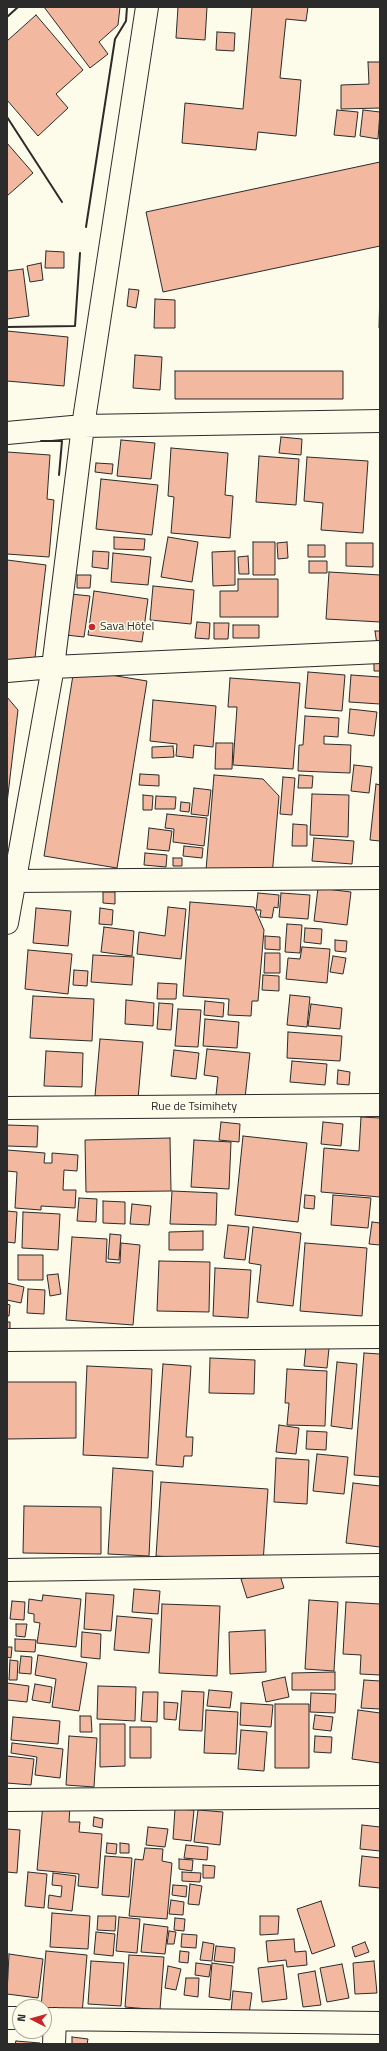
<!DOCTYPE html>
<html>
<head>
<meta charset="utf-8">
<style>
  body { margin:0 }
  #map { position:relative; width:387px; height:2051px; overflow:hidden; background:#fdfbea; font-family:"Titillium Web",sans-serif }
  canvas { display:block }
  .frame { position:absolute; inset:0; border:8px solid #2b2b2b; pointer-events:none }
  .north { position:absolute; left:12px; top:1999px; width:40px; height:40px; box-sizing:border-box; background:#fdfbea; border:1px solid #a9a89e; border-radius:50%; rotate:276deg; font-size:11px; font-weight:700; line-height:16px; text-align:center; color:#2b2b2b }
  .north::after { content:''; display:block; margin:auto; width:14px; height:18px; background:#c62828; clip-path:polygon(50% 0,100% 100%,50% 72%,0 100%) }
</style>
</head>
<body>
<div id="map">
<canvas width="387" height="2051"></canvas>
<div class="frame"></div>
<div class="north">N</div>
</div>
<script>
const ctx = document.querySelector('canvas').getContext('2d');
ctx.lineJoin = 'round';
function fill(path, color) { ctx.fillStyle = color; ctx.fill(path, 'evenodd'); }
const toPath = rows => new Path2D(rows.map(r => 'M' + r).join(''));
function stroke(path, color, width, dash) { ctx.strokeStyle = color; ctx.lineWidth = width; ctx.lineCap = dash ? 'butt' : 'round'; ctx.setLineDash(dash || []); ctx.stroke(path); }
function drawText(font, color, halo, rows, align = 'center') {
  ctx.font = font + ' "Titillium Web",sans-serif'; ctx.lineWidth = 3; ctx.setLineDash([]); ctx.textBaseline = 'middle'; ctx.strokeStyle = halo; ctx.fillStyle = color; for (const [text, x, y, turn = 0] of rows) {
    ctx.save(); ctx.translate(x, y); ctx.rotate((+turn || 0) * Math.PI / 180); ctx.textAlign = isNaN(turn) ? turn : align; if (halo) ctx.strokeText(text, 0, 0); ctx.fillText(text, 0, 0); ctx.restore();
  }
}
const building = toPath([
  [44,7,120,7,118,25,99,42,108,54,90,68,44,7],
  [178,7,207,7,205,40,176,38,178,7],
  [252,7,308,7,306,21,286,19,280,78,301,80,296,136,258,132,256,150,182,143,185,103,243,109,252,7],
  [36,15,83,70,56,94,68,108,38,136,7,100,7,41,36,15],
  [217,32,235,33,234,51,216,50,217,32],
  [368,62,380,62,380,108,341,109,341,85,369,84,368,62],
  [337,110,358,112,355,137,334,135,337,110],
  [363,110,380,112,378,139,360,136,363,110],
  [7,143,33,173,7,196,7,143],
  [380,162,380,246,163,292,146,212,380,162],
  [46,251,64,252,64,268,45,268,46,251],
  [41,263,43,280,30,282,27,266,41,263],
  [23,269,29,316,7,319,7,271,23,269],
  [129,289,139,290,136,308,127,306,129,289],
  [380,290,380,328,379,328,380,290],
  [155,299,175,300,175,328,154,328,155,299],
  [7,331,68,337,64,386,7,381,7,331],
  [135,355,162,357,160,390,133,388,135,355],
  [175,371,343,371,343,399,175,399,175,371],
  [281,437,302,439,301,455,279,453,281,437],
  [121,440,155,443,151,479,117,476,121,440],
  [171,448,228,453,225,495,233,496,230,538,171,533,174,497,168,496,171,448],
  [7,452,50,455,47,499,54,500,49,557,7,554,7,452],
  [259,456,299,459,296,505,256,502,259,456],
  [307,457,368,461,363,533,321,530,323,503,304,501,307,457],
  [96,463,113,464,112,474,95,472,96,463],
  [101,479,158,485,152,535,96,529,101,479],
  [114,537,145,539,144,550,114,549,114,537],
  [168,537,198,542,192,582,161,577,168,537],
  [253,542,275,542,275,575,253,575,253,542],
  [287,542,288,558,278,559,277,543,287,542],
  [346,543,373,543,373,567,346,566,346,543],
  [308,545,325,545,325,557,308,557,308,545],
  [93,551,109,552,108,569,92,567,93,551],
  [235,551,235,585,213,586,212,552,235,551],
  [113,553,151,557,148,585,111,582,113,553],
  [248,556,249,574,239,574,238,557,248,556],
  [7,560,46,565,34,666,7,663,7,560],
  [309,561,327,561,327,573,309,573,309,561],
  [329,572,380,575,380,622,326,619,329,572],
  [77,575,91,575,90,588,77,588,77,575],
  [238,579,278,579,278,617,220,617,220,591,238,591,238,579],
  [153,586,194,590,191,624,150,620,153,586],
  [94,591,148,599,142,642,88,635,94,591],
  [71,594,90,596,84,637,66,635,71,594],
  [197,622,210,623,209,639,195,638,197,622],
  [214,623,229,623,228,639,214,639,214,623],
  [233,625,259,625,259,638,233,638,233,625],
  [375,631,380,631,380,645,377,645,375,631],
  [374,657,380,657,380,671,374,671,374,657],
  [74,669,147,681,117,868,44,856,74,669],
  [308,672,345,675,342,711,305,708,308,672],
  [351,675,380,677,380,704,349,702,351,675],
  [230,678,300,683,293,769,233,765,237,707,228,707,230,678],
  [7,697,18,710,7,803,7,697],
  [153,700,216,706,213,747,194,745,193,758,176,756,177,744,150,741,153,700],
  [350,709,377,712,374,736,348,733,350,709],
  [305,716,339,718,338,737,324,736,324,744,351,745,350,773,298,771,299,745,303,745,305,716],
  [216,743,233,743,232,769,215,769,216,743],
  [173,746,174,757,152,758,152,747,173,746],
  [354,765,372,767,369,793,351,791,354,765],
  [140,774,159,775,159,786,139,785,140,774],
  [214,775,263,779,279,796,272,876,206,870,214,775],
  [299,775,313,776,312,788,298,788,299,775],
  [283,777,295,778,292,815,280,814,283,777],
  [376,784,380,785,380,841,370,840,376,784],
  [194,788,211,790,208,816,191,814,194,788],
  [312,794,349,795,348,837,310,835,312,794],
  [143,795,153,796,152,810,143,810,143,795],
  [156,796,176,797,175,809,155,809,156,796],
  [181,802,190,803,189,812,180,811,181,802],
  [167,814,207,818,204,846,173,842,174,829,165,828,167,814],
  [293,824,307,825,307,846,292,846,293,824],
  [149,828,172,831,169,851,147,849,149,828],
  [314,838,354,841,352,864,312,861,314,838],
  [184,846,203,848,202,858,183,856,184,846],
  [145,853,167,855,166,867,144,865,145,853],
  [173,858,182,858,182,866,173,866,173,858],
  [318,888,351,892,347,925,314,921,318,888],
  [103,892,115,892,115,904,103,903,103,892],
  [258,893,279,895,278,908,274,907,272,918,260,917,261,910,256,910,258,893],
  [281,893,310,895,308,919,279,917,281,893],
  [190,902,254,907,264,930,258,1001,252,1001,251,1016,228,1015,229,999,183,996,190,902],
  [168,907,186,909,181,959,137,954,139,932,165,936,168,907],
  [36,908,71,911,68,946,33,943,36,908],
  [100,908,113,910,112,925,99,924,100,908],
  [287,924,302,925,300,953,285,952,287,924],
  [104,927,134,931,132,956,101,952,104,927],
  [305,928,322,929,321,944,304,942,305,928],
  [265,936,280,937,280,950,265,949,265,936],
  [335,940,347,941,346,952,335,951,335,940],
  [302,947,330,949,327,983,286,979,288,958,300,959,302,947],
  [28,950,72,954,68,994,25,989,28,950],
  [265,953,280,953,280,973,264,973,265,953],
  [93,955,134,957,132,985,91,982,93,955],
  [333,956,346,958,343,974,330,972,333,956],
  [74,970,88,971,87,986,73,985,74,970],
  [263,975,279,976,279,991,262,990,263,975],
  [158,983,177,984,176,999,157,999,158,983],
  [290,995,310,997,307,1027,287,1025,290,995],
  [33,996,94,999,92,1041,30,1038,33,996],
  [126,1000,154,1003,153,1026,125,1024,126,1000],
  [205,1001,224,1003,223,1017,204,1015,205,1001],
  [159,1003,173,1004,171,1030,157,1029,159,1003],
  [311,1004,342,1008,340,1029,308,1026,311,1004],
  [178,1009,201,1010,198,1047,175,1046,178,1009],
  [205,1019,239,1022,237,1048,203,1046,205,1019],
  [288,1032,342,1036,340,1061,287,1058,288,1032],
  [100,1039,143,1042,138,1099,95,1096,100,1039],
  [207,1049,250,1053,245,1098,216,1095,218,1077,204,1075,207,1049],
  [174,1050,199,1053,196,1079,171,1076,174,1050],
  [46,1051,83,1053,82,1087,44,1086,46,1051],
  [292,1061,327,1064,325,1085,290,1082,292,1061],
  [338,1070,350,1072,349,1085,337,1084,338,1070],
  [361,1117,380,1118,380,1197,321,1192,324,1148,359,1151,361,1117],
  [221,1122,240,1124,239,1142,219,1140,221,1122],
  [323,1122,343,1124,341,1146,321,1144,323,1122],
  [7,1125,38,1126,37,1147,7,1146,7,1125],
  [243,1136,307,1143,298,1222,235,1215,243,1136],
  [170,1138,171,1191,86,1192,85,1140,170,1138],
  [194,1140,231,1142,229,1189,191,1187,194,1140],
  [7,1150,45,1153,44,1163,52,1163,52,1153,78,1155,77,1171,64,1170,63,1190,76,1190,75,1208,41,1206,41,1210,15,1208,17,1172,7,1171,7,1150],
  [172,1191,217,1193,216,1225,170,1224,172,1191],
  [305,1195,315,1196,314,1209,304,1208,305,1195],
  [333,1195,371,1198,368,1228,331,1225,333,1195],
  [79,1198,97,1199,96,1222,77,1221,79,1198],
  [103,1201,125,1202,125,1224,103,1223,103,1201],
  [132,1204,151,1206,149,1225,130,1224,132,1204],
  [7,1211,17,1212,15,1243,7,1242,7,1211],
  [23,1212,60,1214,58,1250,22,1248,23,1212],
  [372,1222,380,1223,380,1245,369,1244,372,1222],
  [228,1225,249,1227,245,1260,224,1258,228,1225],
  [253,1227,301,1233,293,1306,257,1302,261,1265,249,1263,253,1227],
  [203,1231,203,1250,169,1250,169,1232,203,1231],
  [110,1234,121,1235,119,1260,108,1259,110,1234],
  [72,1237,107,1239,106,1262,120,1263,121,1243,140,1245,133,1325,66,1320,72,1237],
  [305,1243,367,1248,362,1316,300,1311,305,1243],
  [18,1255,43,1255,43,1280,18,1280,18,1255],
  [159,1261,210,1262,209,1312,157,1311,159,1261],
  [215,1268,251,1270,248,1318,213,1316,215,1268],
  [58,1274,61,1294,50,1296,47,1275,58,1274],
  [7,1283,24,1287,21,1303,7,1300,7,1283],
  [28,1289,45,1290,44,1314,27,1313,28,1289],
  [7,1304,10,1305,9,1316,7,1316,7,1304],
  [7,1322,10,1322,10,1334,7,1334,7,1322],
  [306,1347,329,1348,327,1368,304,1366,306,1347],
  [364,1353,380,1354,380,1477,354,1475,364,1353],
  [210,1358,255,1360,254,1394,209,1393,210,1358],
  [337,1362,357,1364,352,1429,331,1426,337,1362],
  [163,1364,191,1366,186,1437,193,1437,192,1456,184,1456,183,1467,156,1465,163,1364],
  [87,1366,152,1369,148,1458,83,1455,87,1366],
  [287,1369,327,1371,325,1426,287,1425,289,1403,285,1403,287,1369],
  [7,1382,76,1382,76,1438,7,1439,7,1382],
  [279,1425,299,1428,296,1454,276,1452,279,1425],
  [307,1431,327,1432,326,1450,306,1449,307,1431],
  [317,1454,348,1457,344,1494,313,1491,317,1454],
  [276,1458,309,1460,307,1504,274,1502,276,1458],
  [113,1468,153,1471,149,1556,108,1554,113,1468],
  [161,1482,268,1489,263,1563,156,1556,161,1482],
  [353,1483,380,1486,380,1547,346,1543,353,1483],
  [24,1506,101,1507,101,1554,23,1553,24,1506],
  [278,1569,284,1588,247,1598,241,1579,278,1569],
  [134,1589,160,1591,158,1614,132,1612,134,1589],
  [86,1593,114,1595,111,1631,84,1629,86,1593],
  [43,1595,81,1599,76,1647,37,1643,40,1623,34,1622,34,1614,28,1613,29,1599,42,1601,43,1595],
  [309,1600,338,1602,334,1671,305,1669,309,1600],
  [12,1601,25,1602,24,1620,10,1619,12,1601],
  [346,1602,380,1604,380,1675,360,1674,361,1655,343,1654,346,1602],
  [162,1604,220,1606,217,1676,159,1673,162,1604],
  [117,1616,152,1619,149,1653,114,1650,117,1616],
  [16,1624,27,1624,25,1637,16,1636,16,1624],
  [265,1630,266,1672,230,1674,229,1632,265,1630],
  [82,1632,101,1634,100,1659,81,1657,82,1632],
  [15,1639,36,1640,35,1652,15,1651,15,1639],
  [7,1647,12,1647,11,1658,7,1657,7,1647],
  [38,1655,87,1663,79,1711,52,1707,56,1679,35,1675,38,1655],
  [21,1656,32,1657,31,1674,19,1673,21,1656],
  [10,1660,18,1661,17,1680,9,1680,10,1660],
  [335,1672,335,1690,292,1690,292,1673,335,1672],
  [285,1677,289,1697,266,1702,262,1682,285,1677],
  [364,1680,380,1681,380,1709,361,1708,364,1680],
  [7,1683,29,1686,27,1702,7,1700,7,1683],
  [35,1684,52,1687,50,1703,32,1700,35,1684],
  [98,1686,136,1687,135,1721,97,1719,98,1686],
  [209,1690,232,1692,230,1708,207,1706,209,1690],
  [182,1691,204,1692,202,1731,179,1730,182,1691],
  [143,1692,158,1692,157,1722,141,1721,143,1692],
  [311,1693,336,1694,335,1713,310,1712,311,1693],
  [164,1702,178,1703,176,1720,164,1719,164,1702],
  [241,1703,273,1705,271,1727,240,1725,241,1703],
  [275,1704,309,1704,309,1768,275,1768,275,1704],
  [206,1710,238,1712,236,1754,204,1753,206,1710],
  [358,1710,380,1713,380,1763,352,1759,358,1710],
  [315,1715,333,1717,331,1731,313,1729,315,1715],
  [80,1716,91,1716,92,1732,80,1732,80,1716],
  [13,1717,60,1721,58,1744,11,1740,13,1717],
  [100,1724,125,1724,125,1766,100,1767,100,1724],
  [130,1727,151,1727,151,1758,130,1758,130,1727],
  [241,1730,267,1732,264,1771,238,1769,241,1730],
  [69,1736,97,1738,94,1787,66,1785,69,1736],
  [315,1736,332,1737,331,1753,314,1752,315,1736],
  [12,1743,63,1749,60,1778,35,1775,37,1757,11,1753,12,1743],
  [7,1756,34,1759,31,1785,7,1783,7,1756],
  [43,1804,70,1806,69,1822,80,1822,79,1832,102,1834,98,1888,78,1886,79,1874,37,1870,43,1804],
  [175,1809,194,1810,191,1841,173,1839,175,1809],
  [198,1810,223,1812,220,1845,194,1842,198,1810],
  [94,1817,103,1819,102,1828,93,1826,94,1817],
  [362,1825,380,1827,380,1851,360,1849,362,1825],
  [148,1827,168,1829,165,1847,146,1845,148,1827],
  [7,1829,20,1830,17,1873,7,1872,7,1829],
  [107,1843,117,1844,116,1854,106,1853,107,1843],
  [120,1843,129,1844,129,1853,120,1853,120,1843],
  [186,1845,208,1847,207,1860,184,1858,186,1845],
  [145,1848,163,1849,162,1861,172,1863,167,1919,129,1916,135,1859,143,1860,145,1848],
  [105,1856,132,1858,129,1897,102,1895,105,1856],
  [362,1856,380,1858,380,1888,359,1886,362,1856],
  [179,1859,193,1860,192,1871,179,1869,179,1859],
  [203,1865,215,1866,214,1878,203,1878,203,1865],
  [28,1872,47,1874,44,1908,25,1906,28,1872],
  [182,1872,201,1873,200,1882,182,1881,182,1872],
  [53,1873,76,1876,72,1911,48,1908,49,1895,61,1897,62,1886,52,1885,53,1873],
  [190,1884,202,1886,199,1905,188,1904,190,1884],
  [173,1885,187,1886,186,1897,172,1895,173,1885],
  [171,1900,184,1902,183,1915,169,1914,171,1900],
  [321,1901,335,1946,312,1954,297,1909,321,1901],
  [52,1913,90,1916,88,1949,50,1947,52,1913],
  [98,1916,116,1916,115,1931,97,1930,98,1916],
  [260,1916,279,1916,278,1934,260,1935,260,1916],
  [119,1917,140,1919,137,1953,116,1951,119,1917],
  [175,1918,185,1919,184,1931,174,1930,175,1918],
  [144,1924,168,1927,165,1954,141,1952,144,1924],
  [169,1931,176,1932,174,1944,167,1944,169,1931],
  [96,1932,115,1934,113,1956,94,1954,96,1932],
  [182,1934,197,1935,196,1948,181,1947,182,1934],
  [294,1939,295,1952,306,1951,307,1965,287,1967,286,1960,268,1962,266,1941,294,1939],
  [203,1942,214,1944,212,1961,200,1960,203,1942],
  [365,1942,369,1952,355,1957,352,1947,365,1942],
  [216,1946,235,1948,234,1963,214,1961,216,1946],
  [46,1951,87,1955,82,2014,44,2011,44,2007,41,2007,46,1951],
  [180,1951,189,1952,188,1963,179,1962,180,1951],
  [9,1954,43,1959,38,1998,7,1994,9,1954],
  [129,1955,164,1957,160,2010,125,2007,129,1955],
  [91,1961,124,1963,121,2006,88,2004,91,1961],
  [374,1961,377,1993,355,1994,353,1963,374,1961],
  [196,1963,211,1965,209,1977,195,1975,196,1963],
  [212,1963,233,1966,230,2000,209,1997,212,1963],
  [342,1964,349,1998,327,2002,320,1968,342,1964],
  [283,1965,287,1999,262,2002,258,1968,283,1965],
  [168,1966,181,1969,176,1990,165,1988,168,1966],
  [315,1971,321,2005,303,2007,298,1974,315,1971],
  [186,1978,199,1978,198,1997,184,1995,186,1978],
  [233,1991,252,1993,249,2014,231,2012,233,1991],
  [72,2037,88,2039,87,2044,72,2044,72,2037],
  [16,2041,40,2043,40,2044,15,2044,16,2041]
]);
const street = toPath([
  [7,433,83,426,380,421],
  [7,671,53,667,380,652],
  [14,881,380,878],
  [7,923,53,667,83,426,147,7],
  [7,1108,380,1105],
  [7,1340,380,1337],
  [7,1570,380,1565],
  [7,1800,380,1797],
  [7,2018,20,2018],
  [44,2019,380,2023],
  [54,2044,55,2019]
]);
const wall = toPath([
  [7,17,18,7],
  [7,117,62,202],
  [86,227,115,39,126,21,127,7],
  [7,327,75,326,80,253],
  [41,441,62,441,59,475]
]);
const markers = [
  [92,627,4,"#c62828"]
];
const poiNames = [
  ["Sava Hôtel",100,627]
];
const streetNames = [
  ["Rue de Tsimihety",194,1107]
];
fill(building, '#f2b8a0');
stroke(building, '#2b2b2b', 1);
stroke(street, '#2b2b2b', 24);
stroke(street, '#fdfbea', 22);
stroke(wall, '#2b2b2b', 2);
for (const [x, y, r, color] of markers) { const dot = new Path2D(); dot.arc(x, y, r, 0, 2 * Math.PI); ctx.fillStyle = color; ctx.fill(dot); stroke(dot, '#fdfbea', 1.5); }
drawText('12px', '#2b2b2b', '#fdfbea', poiNames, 'left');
drawText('12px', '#2b2b2b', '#fdfbea', streetNames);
</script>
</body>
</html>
